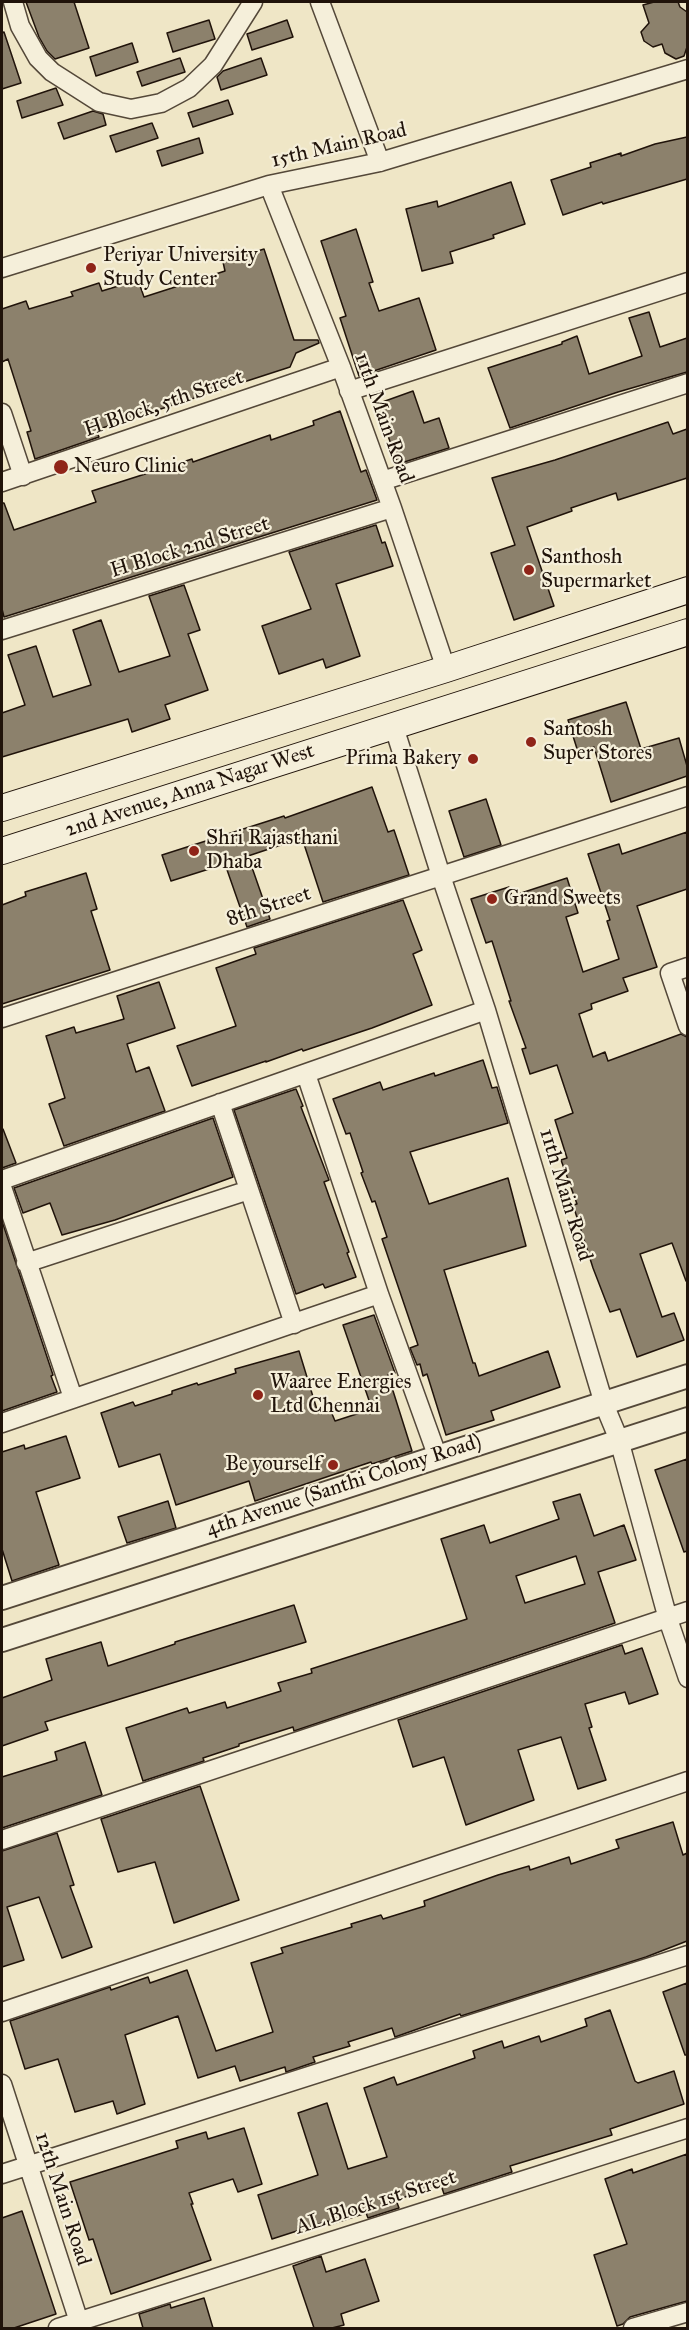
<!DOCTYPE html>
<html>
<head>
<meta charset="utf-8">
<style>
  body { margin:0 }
  #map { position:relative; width:689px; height:2330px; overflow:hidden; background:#efe6c6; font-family:"IM FELL Great Primer",serif }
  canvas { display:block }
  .frame { position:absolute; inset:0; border:3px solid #20130a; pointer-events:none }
</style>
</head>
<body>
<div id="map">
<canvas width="689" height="2330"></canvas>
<div class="frame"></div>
</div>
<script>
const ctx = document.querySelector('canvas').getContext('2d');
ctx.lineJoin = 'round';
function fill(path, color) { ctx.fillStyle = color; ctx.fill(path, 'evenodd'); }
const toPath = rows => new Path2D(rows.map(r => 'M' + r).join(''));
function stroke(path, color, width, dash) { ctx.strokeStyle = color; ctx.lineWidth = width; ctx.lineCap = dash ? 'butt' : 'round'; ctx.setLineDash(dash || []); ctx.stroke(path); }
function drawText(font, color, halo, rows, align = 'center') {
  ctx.font = font + ' "IM FELL Great Primer",serif'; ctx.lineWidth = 4.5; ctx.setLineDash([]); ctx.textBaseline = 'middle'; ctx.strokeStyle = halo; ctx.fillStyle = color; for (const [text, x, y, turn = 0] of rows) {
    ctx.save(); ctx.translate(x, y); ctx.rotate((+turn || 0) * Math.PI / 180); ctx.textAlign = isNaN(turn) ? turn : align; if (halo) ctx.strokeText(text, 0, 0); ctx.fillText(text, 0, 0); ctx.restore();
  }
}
const building = toPath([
  [26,2,74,2,89,48,55,59,47,51,39,37,26,2],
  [654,2,678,2,680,7,687,12,687,47,684,56,676,59,665,53,662,44,653,47,644,41,641,32,649,23,643,5,654,2],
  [209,20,215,39,173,52,167,33,209,20],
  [287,20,293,37,252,50,247,34,287,20],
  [4,32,21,83,2,89,2,33,4,32],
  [132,43,138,62,96,76,90,57,132,43],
  [180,58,185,72,142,86,137,72,180,58],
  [261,58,267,75,221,90,217,77,223,71,261,58],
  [56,88,63,105,22,118,17,101,56,88],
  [228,100,233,114,193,127,188,113,228,100],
  [93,111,103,114,106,125,64,139,58,123,93,111],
  [152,123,158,138,116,152,110,136,152,123],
  [687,137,687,179,603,204,602,202,563,215,551,180,591,167,590,163,621,153,621,156,655,144,687,137],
  [199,138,203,153,162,166,157,151,199,138],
  [511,182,525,224,493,235,494,238,450,252,453,263,422,271,406,209,437,201,438,207,511,182],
  [356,229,373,282,369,283,379,311,419,298,436,350,359,376,340,318,346,316,321,241,356,229],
  [264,249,294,340,318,340,319,343,296,353,290,367,96,430,99,437,35,459,27,432,31,431,8,359,2,362,2,309,26,301,29,309,73,296,71,292,99,283,102,291,138,280,144,297,225,271,223,262,264,249],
  [649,312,660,347,687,338,687,372,618,392,510,428,488,368,562,344,562,342,577,336,589,374,642,356,629,318,649,312],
  [413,391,424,423,439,418,449,448,398,464,387,433,384,434,374,405,413,391],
  [340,411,361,472,366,470,377,500,4,617,2,609,2,503,4,503,14,530,96,502,92,491,192,459,193,462,270,435,271,440,314,425,313,421,340,411],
  [668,422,673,434,687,429,687,478,618,500,616,493,571,508,572,511,527,527,554,606,514,620,491,553,515,545,492,478,555,460,668,422],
  [376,525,382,543,385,542,393,566,336,584,360,656,326,668,323,659,279,674,262,626,311,609,289,552,376,525],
  [184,585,200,630,188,634,208,690,165,705,170,719,132,732,128,719,2,757,2,713,25,705,8,655,36,646,53,697,91,685,73,630,101,620,119,672,170,656,149,596,184,585],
  [626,702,641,749,679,738,687,766,687,776,611,802,594,747,578,752,568,720,626,702],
  [372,787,388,832,394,830,409,875,323,902,302,838,248,856,270,919,247,927,225,864,171,881,162,855,284,816,285,818,372,787],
  [486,799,501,845,464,857,449,811,486,799],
  [687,832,687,889,637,906,657,967,623,978,628,991,591,1004,592,1009,579,1014,593,1057,605,1052,608,1061,681,1034,687,1037,687,1280,686,1281,672,1243,640,1254,662,1317,674,1313,684,1340,637,1357,620,1309,610,1312,593,1268,573,1205,577,1204,561,1160,567,1158,555,1120,573,1113,557,1065,530,1074,522,1049,526,1048,509,1001,511,1001,492,941,486,943,471,899,509,887,512,896,567,878,578,913,566,917,583,972,619,959,607,921,610,920,588,854,619,844,622,854,687,832],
  [86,873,97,909,91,911,110,970,2,1004,2,905,26,896,25,892,86,873],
  [403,900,422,950,413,954,432,1005,372,1028,303,1051,302,1049,266,1062,266,1061,192,1086,177,1046,236,1026,216,968,256,954,254,948,403,900],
  [159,982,175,1028,127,1044,136,1072,149,1067,165,1111,64,1146,49,1104,65,1098,46,1036,74,1027,76,1033,124,1019,117,996,159,982],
  [483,1060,492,1088,497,1087,508,1123,410,1152,429,1204,508,1178,526,1246,444,1270,473,1363,475,1363,479,1376,548,1351,560,1387,491,1411,494,1420,446,1435,427,1374,423,1376,420,1364,417,1365,410,1348,418,1345,382,1239,387,1237,375,1201,372,1202,361,1173,363,1172,350,1133,346,1134,333,1099,380,1082,383,1090,434,1073,435,1076,483,1060],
  [296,1089,303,1106,301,1107,329,1180,324,1182,349,1252,347,1253,356,1277,325,1288,323,1284,296,1294,234,1110,296,1089],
  [213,1118,233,1177,115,1220,62,1235,50,1203,23,1213,14,1188,213,1118],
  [2,1129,3,1129,16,1163,2,1168,2,1129],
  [2,1221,53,1375,51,1376,57,1392,2,1411,2,1221],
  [374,1315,395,1373,388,1375,412,1451,372,1464,371,1462,255,1501,249,1481,176,1505,160,1454,119,1467,101,1413,133,1402,135,1406,172,1394,172,1391,197,1383,198,1385,236,1373,235,1369,299,1351,318,1413,330,1409,335,1421,372,1409,343,1325,374,1315],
  [66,1436,80,1478,36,1492,59,1565,12,1581,2,1549,2,1452,24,1445,25,1449,66,1436],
  [687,1459,687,1551,684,1552,655,1470,687,1459],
  [580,1494,594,1536,624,1525,636,1560,598,1572,615,1623,294,1731,293,1727,239,1744,239,1746,203,1758,204,1761,143,1781,126,1728,187,1708,189,1713,225,1702,227,1708,281,1691,278,1683,312,1673,311,1669,467,1619,441,1539,484,1525,490,1543,559,1519,553,1502,580,1494],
  [576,1556,585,1584,525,1603,516,1576,576,1556],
  [168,1501,176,1528,127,1543,118,1517,168,1501],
  [294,1605,306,1642,45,1722,48,1730,2,1746,2,1698,52,1680,46,1659,101,1642,108,1666,175,1644,175,1642,294,1605],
  [622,1645,625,1654,642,1648,658,1694,629,1704,625,1692,585,1704,592,1727,589,1728,606,1780,578,1789,561,1737,518,1750,534,1800,466,1825,444,1757,413,1767,398,1720,622,1645],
  [85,1742,102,1795,2,1828,2,1777,57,1760,55,1752,85,1742],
  [200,1786,239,1900,174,1923,155,1862,118,1872,101,1819,200,1786],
  [673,1822,683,1855,687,1853,687,1941,646,1957,461,2016,460,2014,395,2037,392,2028,348,2042,350,2046,313,2057,315,2062,286,2072,285,2067,240,2081,235,2066,198,2078,178,2016,125,2035,145,2104,117,2114,113,2101,75,2112,58,2059,25,2069,10,2021,110,1987,111,1990,148,1977,150,1983,187,1970,216,2051,273,2032,251,1963,283,1953,281,1948,352,1927,351,1924,381,1915,383,1919,425,1906,424,1901,498,1875,529,1866,530,1870,569,1857,571,1864,619,1848,616,1840,673,1822],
  [57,1833,74,1885,70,1886,92,1947,62,1958,39,1897,7,1907,24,1960,2,1967,2,1851,57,1833],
  [687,1983,687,2055,685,2055,663,1992,687,1983],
  [610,2010,635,2081,638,2083,674,2071,684,2104,610,2129,612,2135,510,2166,512,2172,444,2194,441,2185,396,2200,399,2208,371,2217,368,2218,366,2213,329,2225,328,2221,272,2239,258,2195,318,2175,298,2113,327,2103,348,2169,387,2157,364,2088,394,2077,397,2085,475,2058,473,2051,502,2041,504,2048,539,2036,541,2042,587,2026,585,2019,610,2010],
  [244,2128,262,2184,238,2192,233,2179,189,2193,193,2204,191,2204,211,2260,111,2294,93,2239,89,2240,70,2182,178,2148,176,2141,206,2132,208,2139,244,2128],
  [687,2154,687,2301,630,2317,623,2324,617,2326,594,2255,627,2244,605,2179,632,2169,633,2173,687,2154],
  [22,2211,56,2314,14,2328,2,2328,2,2218,22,2211],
  [321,2256,326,2272,365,2259,379,2301,341,2314,344,2325,332,2328,314,2328,293,2266,321,2256],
  [204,2298,213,2328,143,2328,139,2314,170,2304,171,2308,204,2298]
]);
const minor = toPath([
  [13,2,20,26,38,58,52,72,99,102,131,109,161,103,189,88,213,65,253,2],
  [320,2,380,162],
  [269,185,341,367,392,508,446,669],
  [2,268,269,185,380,162,688,69],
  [349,391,688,282],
  [2,413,23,476],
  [382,481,688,383],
  [2,482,341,367],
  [2,630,392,508],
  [394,727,441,876,486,1010,604,1404,619,1440,668,1619,688,1678],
  [688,967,670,973,688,1026],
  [2,1018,688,796],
  [306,1074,379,1294,437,1455],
  [220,1103,294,1324],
  [2,1180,486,1010],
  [2,1187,73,1398],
  [26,1263,249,1190],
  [2,1423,379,1294],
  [2,1840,688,1611],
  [2,2012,688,1781],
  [2,2084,81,2328],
  [2,2174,688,1955],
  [58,2328,688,2128],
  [633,2328,688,2312]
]);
const tertiary = toPath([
  [2,1598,688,1376],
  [2,1640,688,1419]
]);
const secondary = toPath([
  [2,808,446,669,688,590],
  [2,851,688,632]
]);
const markers = [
  [91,268,6,"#8f2418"],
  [61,467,8,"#8f2418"],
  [529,570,6,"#8f2418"],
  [531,742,6,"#8f2418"],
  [473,759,6,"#8f2418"],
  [194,851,6,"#8f2418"],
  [492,899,6,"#8f2418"],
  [258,1395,6,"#8f2418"],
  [333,1465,6,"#8f2418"]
];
const streetNames = [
  ["15th Main Road",339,146,-13],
  ["H Block, 5th Street",164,404,-19],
  ["11th Main Road",383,418,70],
  ["H Block 2nd Street",190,548,-17],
  ["2nd Avenue, Anna Nagar West",190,791,-18],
  ["8th Street",269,907,-18],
  ["11th Main Road",565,1195,73],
  ["4th Avenue (Santhi Colony Road)",344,1486,-18],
  ["12th Main Road",62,2199,72],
  ["AL Block 1st Street",376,2203,-18]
];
const poiNames = [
  ["Periyar University",103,256],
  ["Study Center",103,280],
  ["Neuro Clinic",74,467],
  ["Santhosh",541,558],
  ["Supermarket",541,582],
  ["Santosh",543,730],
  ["Super Stores",543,754],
  ["Prima Bakery",461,759,"right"],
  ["Shri Rajasthani",206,839],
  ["Dhaba",206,863],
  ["Grand Sweets",504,899],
  ["Waaree Energies",270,1383],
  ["Ltd Chennai",270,1407],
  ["Be yourself",321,1465,"right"]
];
fill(building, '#8c816c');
stroke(building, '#20130a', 1.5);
stroke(minor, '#544839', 21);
stroke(tertiary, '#544839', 26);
stroke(secondary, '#20130a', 28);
stroke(minor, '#f5efda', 18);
stroke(tertiary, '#f5efda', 22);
stroke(secondary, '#f5efda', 26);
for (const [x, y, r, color] of markers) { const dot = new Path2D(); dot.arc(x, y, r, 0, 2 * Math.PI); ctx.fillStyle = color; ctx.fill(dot); stroke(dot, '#f5efda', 2); }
drawText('21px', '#20130a', '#f5efda', streetNames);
drawText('21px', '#20130a', '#f5efda', poiNames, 'left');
</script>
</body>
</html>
